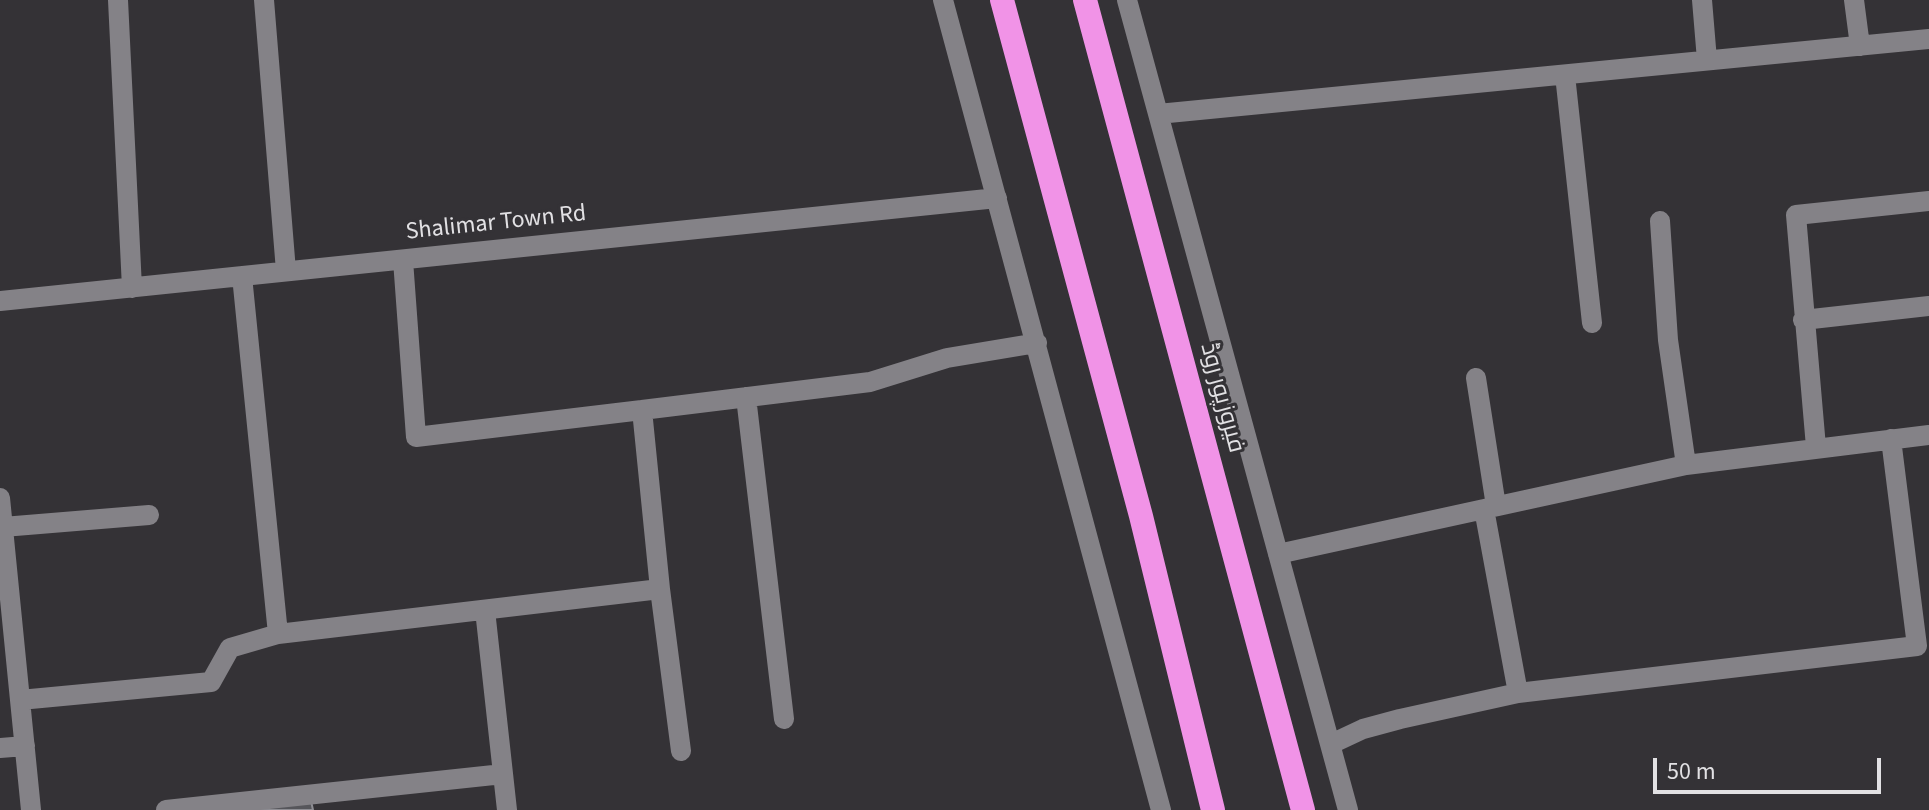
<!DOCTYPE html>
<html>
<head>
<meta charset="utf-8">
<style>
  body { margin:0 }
  #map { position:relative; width:1929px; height:810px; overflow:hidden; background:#343236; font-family:"Source Sans 3",sans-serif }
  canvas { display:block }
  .scale { position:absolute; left:1653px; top:758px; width:228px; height:36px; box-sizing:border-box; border:4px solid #e2e1e4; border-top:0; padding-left:10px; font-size:24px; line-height:28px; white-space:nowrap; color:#e2e1e4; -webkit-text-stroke:6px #343236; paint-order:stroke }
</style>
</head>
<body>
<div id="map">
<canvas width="1929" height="810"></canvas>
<div class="scale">50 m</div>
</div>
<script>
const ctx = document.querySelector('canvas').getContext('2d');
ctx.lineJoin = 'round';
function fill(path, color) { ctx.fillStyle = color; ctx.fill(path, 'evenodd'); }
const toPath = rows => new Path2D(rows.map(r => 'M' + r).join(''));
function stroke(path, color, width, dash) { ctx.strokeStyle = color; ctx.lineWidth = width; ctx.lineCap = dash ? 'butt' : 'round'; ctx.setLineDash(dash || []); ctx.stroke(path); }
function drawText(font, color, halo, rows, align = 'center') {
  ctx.font = font + ' "Source Sans 3",Cairo,sans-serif'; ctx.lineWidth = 6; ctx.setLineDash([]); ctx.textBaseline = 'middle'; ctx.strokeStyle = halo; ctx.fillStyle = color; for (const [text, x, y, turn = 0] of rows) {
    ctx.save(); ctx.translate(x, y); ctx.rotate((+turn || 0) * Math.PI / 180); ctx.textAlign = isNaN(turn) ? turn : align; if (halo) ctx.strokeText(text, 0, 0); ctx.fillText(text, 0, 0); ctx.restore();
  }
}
const building = toPath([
  [311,801,313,810,242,810,311,801]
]);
const street = toPath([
  [118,0,132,288],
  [264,0,286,271],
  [943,0,1161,810],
  [1127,0,1348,810],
  [1702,0,1707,60],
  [1854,0,1860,46],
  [1565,75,1592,323],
  [1158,114,1929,39],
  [1660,221,1668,340,1686,465],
  [403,260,416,437,642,410],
  [242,276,278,634],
  [0,301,997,198],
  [1803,320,1929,306],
  [1476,378,1496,506],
  [746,397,784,719],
  [1816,447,1796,215,1929,201],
  [0,498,20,700,211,682,230,648,278,634,660,589,642,410,870,382,947,358,1037,343],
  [1484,509,1518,693,1917,646,1891,439],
  [3,527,149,515],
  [1278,554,1686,465,1929,435],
  [660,589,681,751],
  [485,610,507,810],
  [20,700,31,810],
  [1331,744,1363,729,1400,719,1518,693],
  [0,748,25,746],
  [166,810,503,774]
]);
const highway = toPath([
  [1002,0,1141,516,1213,810],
  [1085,0,1303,810]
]);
const streetNames = [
  ["Shalimar Town Rd",496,224,-6],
  ["فیروزپور روڈ",1221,398,75]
];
fill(building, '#56565b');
stroke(building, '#8e8e94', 2);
stroke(street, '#848287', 20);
stroke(highway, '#f193e7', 24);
drawText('24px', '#e2e1e4', '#343236', streetNames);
</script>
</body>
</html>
